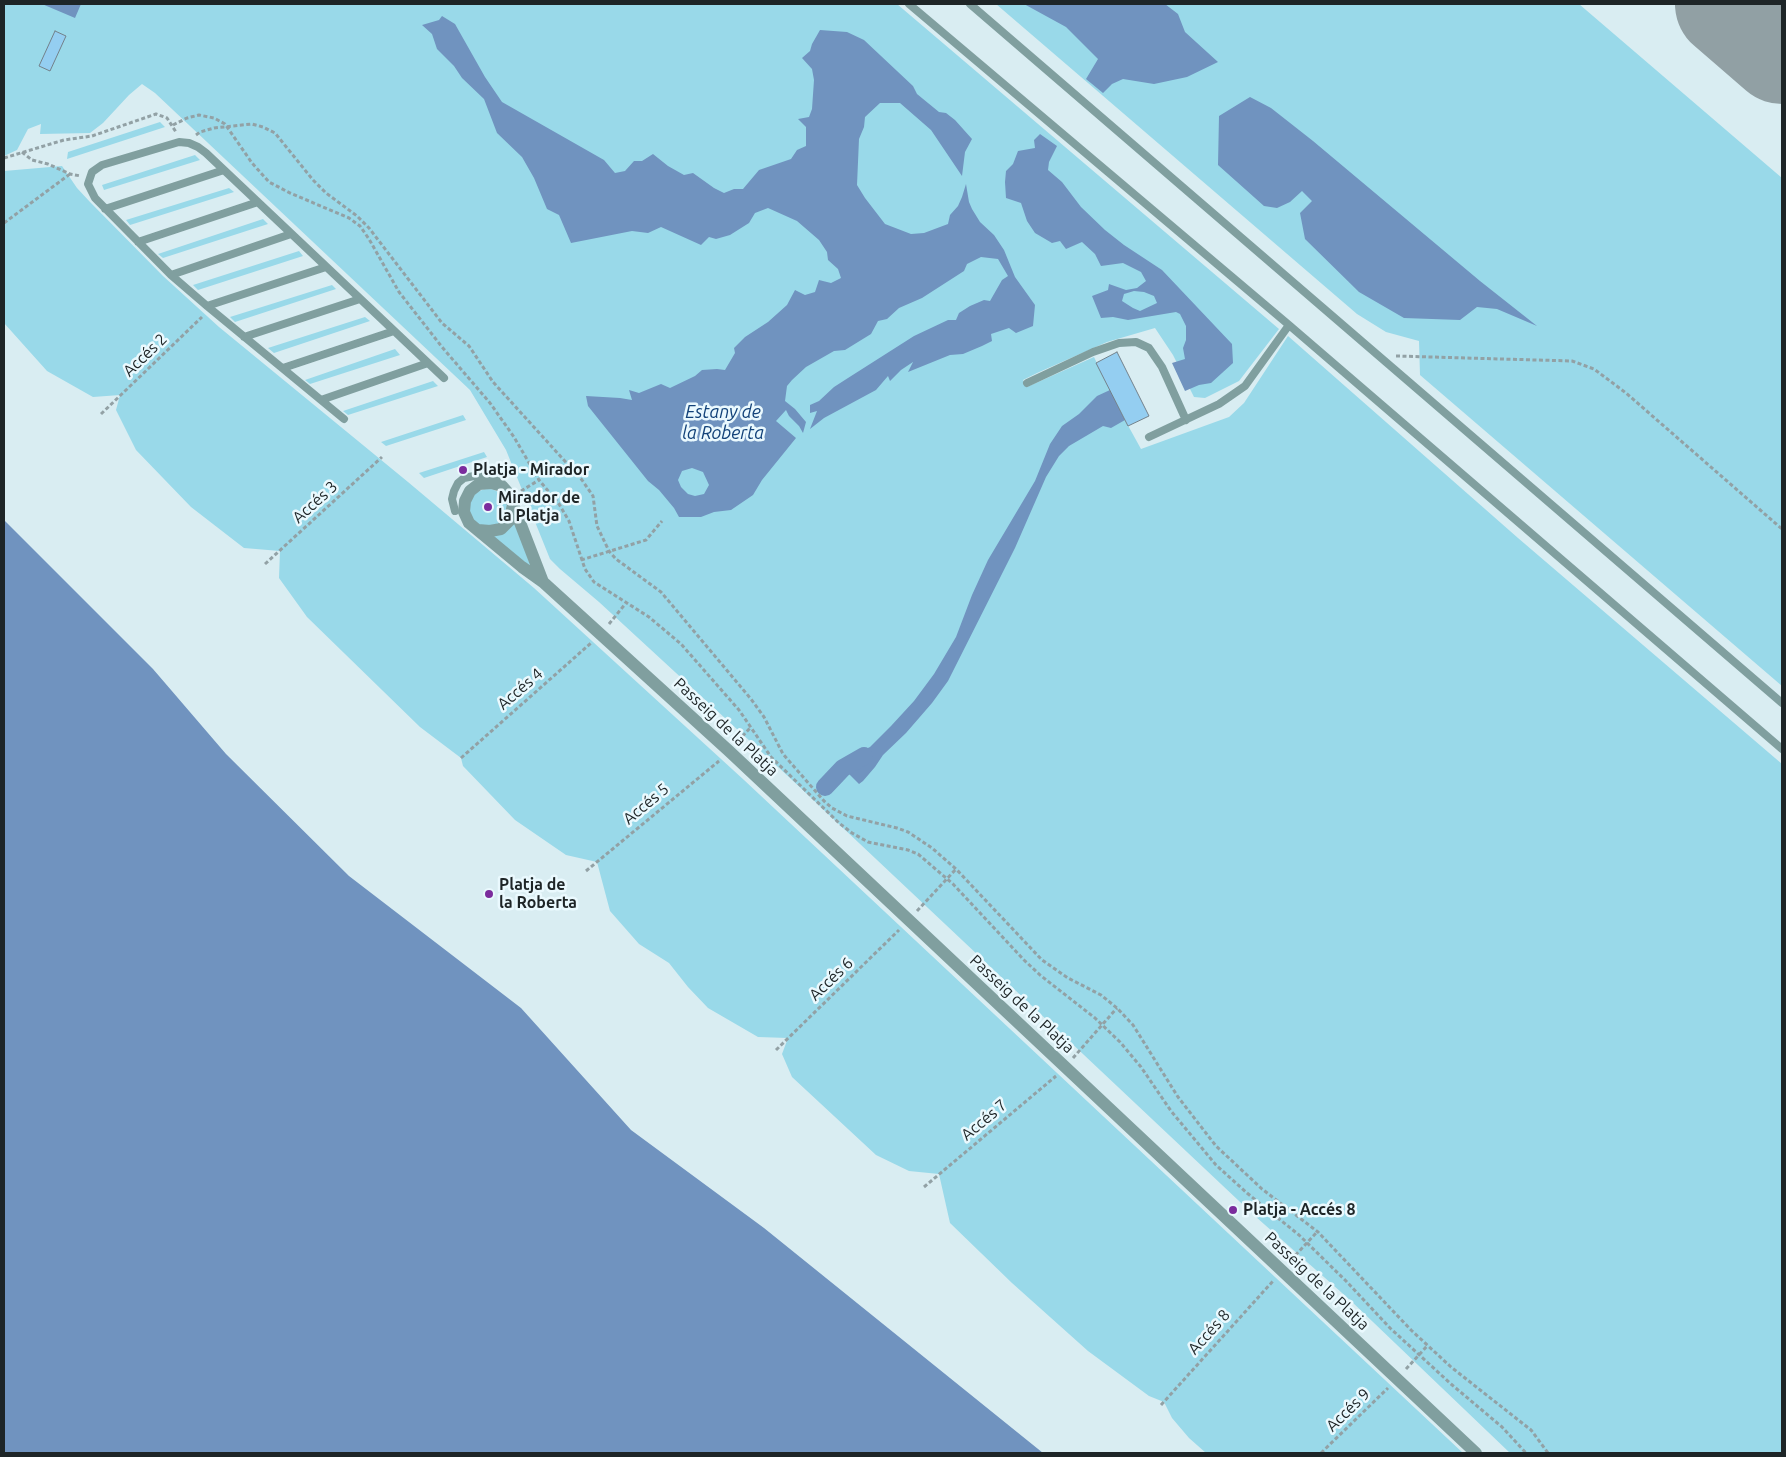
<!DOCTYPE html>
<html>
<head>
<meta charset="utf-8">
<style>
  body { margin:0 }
  #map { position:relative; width:1786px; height:1457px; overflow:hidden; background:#d9edf2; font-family:Ubuntu,sans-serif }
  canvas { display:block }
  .frame { position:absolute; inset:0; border:5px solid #1e2527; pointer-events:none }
</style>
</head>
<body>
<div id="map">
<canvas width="1786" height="1457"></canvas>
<div class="frame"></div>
</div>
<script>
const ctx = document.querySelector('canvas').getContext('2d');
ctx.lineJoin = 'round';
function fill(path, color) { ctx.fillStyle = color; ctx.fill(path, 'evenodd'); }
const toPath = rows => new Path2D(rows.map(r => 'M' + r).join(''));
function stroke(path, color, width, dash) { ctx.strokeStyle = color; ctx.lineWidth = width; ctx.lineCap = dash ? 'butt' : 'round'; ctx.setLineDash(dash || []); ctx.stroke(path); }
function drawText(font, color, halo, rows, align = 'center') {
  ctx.font = font + ' Ubuntu,sans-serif'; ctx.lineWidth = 5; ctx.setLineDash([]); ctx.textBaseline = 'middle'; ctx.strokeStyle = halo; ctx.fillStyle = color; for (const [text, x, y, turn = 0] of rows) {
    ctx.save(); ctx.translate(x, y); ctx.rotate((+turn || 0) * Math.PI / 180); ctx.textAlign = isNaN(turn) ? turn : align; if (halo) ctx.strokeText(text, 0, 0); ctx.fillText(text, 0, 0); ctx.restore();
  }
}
const green = toPath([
  [4,4,897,4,1279,329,1239,381,1205,398,1194,397,1173,355,1155,328,1107,342,1037,373,1023,380,1027,387,1094,357,1110,390,1106,409,1125,420,1141,449,1229,417,1244,403,1288,336,1518,538,1782,764,1782,1453,1510,1453,1350,1300,1256,1217,790,778,599,602,560,569,550,559,506,450,470,390,155,93,142,84,129,95,103,123,90,133,40,134,41,124,28,129,17,150,4,156],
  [996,4,1579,4,1782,178,1782,686,1420,375,1419,341,1386,332,1357,314],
  [160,122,165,127,67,159,68,152],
  [195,155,200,160,104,190,102,185],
  [62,166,77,188,90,202,163,276,219,327,408,482,534,588,744,780,1463,1453,1206,1453,1189,1438,1172,1418,1164,1402,1149,1396,1088,1351,1012,1283,950,1223,939,1174,909,1171,876,1155,792,1077,782,1054,788,1038,758,1037,708,1008,688,987,669,963,639,944,610,911,597,862,566,855,515,820,463,766,461,758,420,727,307,617,279,578,280,551,244,548,191,507,136,450,116,410,120,395,93,397,47,371,4,323,4,171],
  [229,188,234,192,130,225,126,220],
  [263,219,268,224,163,258,158,254],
  [299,251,303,256,198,290,193,285],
  [332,285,336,289,235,322,230,317],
  [365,317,370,321,274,353,268,348],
  [395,349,400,355,310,384,305,380],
  [433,381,438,386,348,415,343,411],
  [463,415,466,420,386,446,381,442],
  [484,452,487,457,424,478,419,473],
  '469 508a19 19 0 1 1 38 0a19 19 0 1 1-38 0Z',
  [515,522,531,567,495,539,494,535]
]);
const water = toPath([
  [42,4,81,4,75,18],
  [1024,4,1165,4,1178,14,1185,32,1218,62,1187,77,1154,84,1123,79,1112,84,1103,93,1086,79,1098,59,1066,27],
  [442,16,455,24,485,77,502,102,604,160,615,173,625,171,634,161,642,161,653,154,668,166,684,175,693,173,714,188,724,193,734,189,743,189,759,170,791,159,797,150,806,146,806,127,798,119,809,117,812,109,814,80,812,69,802,58,810,51,812,44,820,30,847,32,864,40,913,86,917,94,939,112,946,113,955,120,972,139,965,152,962,176,931,130,900,103,880,103,865,117,864,127,859,139,857,185,865,198,885,224,911,234,924,233,948,224,950,215,958,206,962,197,966,184,969,202,972,209,980,222,994,235,1004,250,1015,277,1035,305,1033,326,1016,333,1009,328,991,334,992,341,982,346,963,354,950,355,908,372,913,362,901,370,890,381,888,376,876,390,824,418,810,429,817,411,810,413,810,405,819,401,834,387,848,378,914,336,948,320,956,320,959,313,970,306,984,300,990,301,1002,280,1008,276,998,259,981,257,967,264,964,271,922,298,899,308,887,319,878,321,871,334,845,350,834,351,806,367,792,380,787,386,785,401,795,409,806,422,803,433,799,426,789,416,786,410,776,421,796,438,762,480,753,495,731,510,714,512,701,517,679,517,674,508,659,490,648,481,588,406,586,396,620,398,632,400,629,390,639,393,661,384,670,388,695,376,702,370,717,369,725,370,735,353,734,348,745,337,768,322,787,305,795,290,805,295,815,292,819,280,831,283,841,278,838,269,828,260,827,252,819,240,797,221,768,208,755,213,749,223,730,235,716,239,709,237,701,245,661,227,648,233,632,231,571,243,559,215,547,209,534,178,522,157,497,133,484,99,462,78,454,66,437,49,432,34,422,25,439,20],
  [692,468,703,472,709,485,704,494,695,496,688,494,681,487,678,480,682,471],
  [1250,97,1271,108,1313,141,1480,281,1537,326,1497,309,1477,307,1460,320,1404,318,1359,292,1305,239,1300,213,1312,201,1302,191,1290,202,1277,208,1264,206,1218,165,1219,116],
  [1040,134,1057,146,1049,162,1048,170,1062,182,1081,207,1105,230,1124,245,1162,270,1232,344,1233,363,1211,383,1199,385,1185,391,1172,363,1185,359,1183,348,1186,340,1186,326,1180,314,1176,312,1128,320,1113,317,1101,318,1092,296,1108,290,1109,284,1126,290,1137,288,1146,281,1141,272,1123,263,1101,266,1095,254,1082,242,1066,249,1060,241,1052,243,1035,233,1027,221,1021,203,1006,198,1005,182,1006,171,1013,164,1018,151,1035,148,1034,140],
  [1134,291,1144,292,1154,296,1157,303,1140,311,1133,308,1122,301,1124,294],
  [1110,390,1125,420,1111,428,1103,426,1069,446,1059,456,1046,477,1015,548,948,681,932,703,906,733,883,755,875,767,863,781,859,784,843,768,853,755,870,747,891,726,914,701,934,674,956,637,972,595,988,560,1035,481,1050,444,1062,426,1079,414,1097,396],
  [4,520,153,669,226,754,349,876,521,1008,631,1130,764,1228,1043,1453,4,1453]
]);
const canal = toPath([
  [825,787,843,768,864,756]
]);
const taxiway = toPath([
  [1733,4,1782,47]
]);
const runway = toPath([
  [1730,4,1782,49]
]);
const building = toPath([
  [55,31,66,36,50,71,39,66,55,31],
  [1117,352,1149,416,1128,426,1096,363,1117,352]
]);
const path = toPath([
  [173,125,187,118,199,115,214,118,225,124,252,163,269,182,290,193,349,218,360,226,369,239,399,292,442,347,490,403,514,437,539,480,559,504,569,521,585,569,594,582,649,617,681,644,739,710,771,757,839,823,852,833,868,842,908,850,918,854,953,884,1024,960,1040,975,1095,1018,1120,1042,1141,1067,1171,1111,1216,1165,1247,1193,1299,1235,1346,1281,1390,1328,1451,1384,1502,1427,1526,1453],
  [196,135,200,132,214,128,252,124,263,127,275,133,313,180,326,193,357,216,369,228,442,323,469,346,493,382,582,480,593,496,597,526,609,551,616,559,661,592,751,699,764,717,783,754,824,801,832,808,847,816,897,828,908,832,932,848,956,869,1042,960,1068,978,1101,995,1117,1008,1133,1025,1178,1097,1216,1146,1262,1189,1318,1232,1411,1330,1451,1367,1531,1430,1548,1453],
  [22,152,32,160,48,164,70,174,81,176],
  [4,158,64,140,92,136,156,114,167,118,176,132],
  [4,223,70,174],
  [1396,356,1572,361,1594,369,1626,393,1782,529],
  [101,414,202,317],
  [521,491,539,480],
  [265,564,382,457],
  [609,624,626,603],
  [738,741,751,727],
  [461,758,591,643],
  [586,871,719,761],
  [917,911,956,869],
  [776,1050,899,930],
  [1073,1058,1117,1008],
  [924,1187,1056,1076],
  [1291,1260,1317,1232],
  [1406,1369,1428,1345],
  [1161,1405,1273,1281],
  [1321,1453,1388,1388]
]);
const lane = toPath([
  [909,4,1289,325,1782,749],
  [970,4,1782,703],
  [105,209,224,170],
  [138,242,258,202],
  [171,275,291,234],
  [207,306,326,267],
  [244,337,360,299],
  [283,368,394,331],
  [1027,383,1093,352,1119,343,1136,342,1149,348,1162,367,1186,420],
  [321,400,428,363],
  [344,419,207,306,171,275,95,198,88,184,92,172,102,165,179,142,189,143,198,147,206,153,444,378],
  [1149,437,1219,404,1245,386,1289,325],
  [455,511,452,499,454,491,458,483,464,478,484,474,503,477]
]);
const street = toPath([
  [478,530,490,531,501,529,510,520,513,504],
  [543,582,509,494,502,486,491,483,479,484,470,491,465,501,464,512,469,523,522,567,543,582,729,751,1476,1453]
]);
const pathBridge = toPath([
  [581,560,646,540,662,521]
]);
const markers = [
  [463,470,5,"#7b2c9d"],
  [488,507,5,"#7b2c9d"],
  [489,894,5,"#7b2c9d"],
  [1233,1210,5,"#7b2c9d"]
];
const streetNames = [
  ["Accés 2",145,355,-44],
  ["Accés 3",315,502,-42],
  ["Accés 4",520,689,-41],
  ["Passeig de la Platja",726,727,43],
  ["Accés 5",646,804,-40],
  ["Accés 6",831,979,-44],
  ["Passeig de la Platja",1022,1004,43],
  ["Accés 7",984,1120,-40],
  ["Passeig de la Platja",1317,1281,43],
  ["Accés 8",1209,1332,-48],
  ["Accés 9",1348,1410,-44]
];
const poiNames = [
  ["Platja - Mirador",473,470],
  ["Mirador de",498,498],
  ["la Platja",498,516],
  ["Platja de",499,885],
  ["la Roberta",499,903],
  ["Platja - Accés 8",1243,1210]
];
const waterNames = [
  ["Estany de",723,412],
  ["la Roberta",723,433]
];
fill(green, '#99d9e9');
fill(water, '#7093bf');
stroke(canal, '#7093bf', 18);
stroke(taxiway, '#91a0a4', 44);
stroke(runway, '#91a0a4', 110);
fill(building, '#94cef1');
stroke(building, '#73818a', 1);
stroke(path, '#92a1a5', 3, [4, 2.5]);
stroke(lane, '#809f9f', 8);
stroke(street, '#809f9f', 12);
stroke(pathBridge, '#92a1a5', 3, [4, 2.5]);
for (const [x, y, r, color] of markers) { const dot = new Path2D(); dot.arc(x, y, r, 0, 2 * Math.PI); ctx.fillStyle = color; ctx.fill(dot); stroke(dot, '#eaf9fe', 2); }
drawText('16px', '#1e2527', '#eaf9fe', streetNames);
drawText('bold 16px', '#1e2527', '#eaf9fe', poiNames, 'left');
drawText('italic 18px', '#124279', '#eaf9fe', waterNames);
</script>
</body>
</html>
